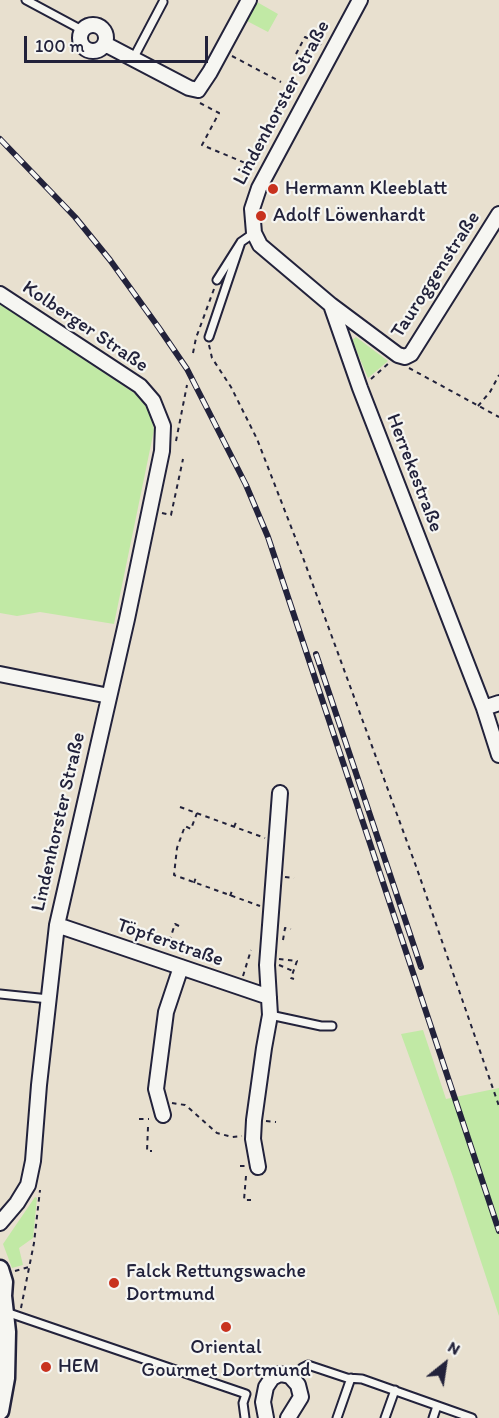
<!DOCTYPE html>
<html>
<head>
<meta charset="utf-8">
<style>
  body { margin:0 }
  #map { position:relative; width:499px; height:1418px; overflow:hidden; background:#e8e0cf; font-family:Itim,sans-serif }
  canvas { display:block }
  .north { position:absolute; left:415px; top:1334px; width:60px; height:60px; -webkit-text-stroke:4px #f6f6f2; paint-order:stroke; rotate:30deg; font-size:16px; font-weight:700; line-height:24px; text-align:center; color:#22223b }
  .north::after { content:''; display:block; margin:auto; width:21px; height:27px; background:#22223b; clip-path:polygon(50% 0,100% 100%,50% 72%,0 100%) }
  .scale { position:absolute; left:24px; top:36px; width:184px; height:27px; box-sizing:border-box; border:3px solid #22223b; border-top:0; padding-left:8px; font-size:18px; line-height:21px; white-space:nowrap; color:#22223b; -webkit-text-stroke:4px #f6f6f2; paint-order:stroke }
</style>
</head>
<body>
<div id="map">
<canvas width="499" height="1418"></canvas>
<div class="north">N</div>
<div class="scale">100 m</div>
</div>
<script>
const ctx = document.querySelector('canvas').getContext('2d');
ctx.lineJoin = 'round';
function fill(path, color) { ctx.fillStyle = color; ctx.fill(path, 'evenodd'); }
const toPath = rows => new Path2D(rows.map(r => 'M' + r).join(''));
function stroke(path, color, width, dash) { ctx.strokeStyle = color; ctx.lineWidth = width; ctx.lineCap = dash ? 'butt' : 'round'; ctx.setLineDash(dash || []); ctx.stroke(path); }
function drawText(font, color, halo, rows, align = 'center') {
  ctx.font = font + ' Itim,sans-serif'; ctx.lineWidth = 4.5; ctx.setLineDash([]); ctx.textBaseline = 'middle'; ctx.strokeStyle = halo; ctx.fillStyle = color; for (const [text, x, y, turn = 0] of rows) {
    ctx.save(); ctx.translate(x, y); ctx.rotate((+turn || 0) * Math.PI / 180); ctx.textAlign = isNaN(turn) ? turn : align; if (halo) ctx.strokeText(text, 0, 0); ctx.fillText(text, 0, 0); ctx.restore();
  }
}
const green = toPath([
  [257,2,278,14,268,32,247,21],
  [0,304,134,393,149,410,154,430,114,624,40,612,17,616,0,613],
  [356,337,388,361,368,378,352,340],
  [423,1030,446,1099,499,1088,499,1316,453,1177,401,1034],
  [35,1197,37,1198,33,1238,19,1248,23,1265,12,1268,3,1244]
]);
const path = toPath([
  [296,54,305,37,321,45],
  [232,56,281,82],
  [200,103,219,113,202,145,255,167],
  [209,345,212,358,231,387,257,439,302,555,417,869,499,1106],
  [193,353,196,338,214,289],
  [409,368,499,417],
  [371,379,389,363],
  [478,406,490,392,499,375],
  [176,441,187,385],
  [162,513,171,515,183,459],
  [180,807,265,838],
  [197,813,191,829,185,826,177,848,174,875,260,906],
  [234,827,237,820],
  [285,877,294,878],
  [194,883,196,877],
  [230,896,233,888],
  [283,940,285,928,291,929],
  [170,950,169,942,175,924,179,926],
  [279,959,297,961,291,978,294,979],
  [279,965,293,971],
  [243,976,251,950],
  [172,1103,185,1105,190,1109,217,1133,232,1137,242,1136],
  [139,1119,149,1119],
  [266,1121,276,1122],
  [148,1127,147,1151,152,1151],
  [240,1166,246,1166],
  [246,1176,244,1200,251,1200],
  [15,1271,29,1267],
  [21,1308,34,1243,40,1190]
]);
const service = toPath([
  [26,0,82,30],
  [133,59,163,2],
  [217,280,241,242,254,233],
  [209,337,241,242],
  [0,994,49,999],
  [270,1015,321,1026,332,1026],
  [6,1312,246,1394,243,1403,245,1418],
  [295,1382,302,1368,308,1365,347,1378,362,1379,472,1418],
  [337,1418,351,1378],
  [385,1418,395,1390],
  [433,1418,437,1406]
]);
const minor = toPath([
  [360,0,259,188,252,209,254,233,260,245,331,305,360,388,484,708,499,755],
  '80 38a13 13 0 1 1 26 0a13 13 0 1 1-26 0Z',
  [105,44,189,88,198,90,210,72,249,0],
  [0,294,140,386,153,401,163,426,162,451,127,619,57,925,39,1085,33,1161,28,1185,17,1203,0,1223],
  [331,305,398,355,405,357,411,354,499,214],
  [0,674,109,696],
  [484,708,499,703],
  [57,925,269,997],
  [163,1115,156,1089,166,1012,181,967],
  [258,1167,253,1139,254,1120,264,1048,270,1015,267,965,280,793],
  [266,1418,263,1402,266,1387,272,1378,280,1374,290,1376,298,1385,301,1397,288,1418]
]);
const tertiary = toPath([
  [0,1269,4,1282,3,1296,7,1332,6,1378,0,1411]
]);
const rail = toPath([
  [0,139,75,217,110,260,159,328,187,369,246,485,268,537,499,1231],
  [316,654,421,967]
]);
const markers = [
  [273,189,6,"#c8321e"],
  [261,216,6,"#c8321e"],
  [114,1283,6,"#c8321e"],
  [226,1327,6,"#c8321e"],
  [46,1367,6,"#c8321e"]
];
const streetNames = [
  ["Lindenhorster Straße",282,103,-62],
  ["Tauroggenstraße",436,275,-57],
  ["Kolberger Straße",85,327,34],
  ["Herrekestraße",414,473,69],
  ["Lindenhorster Straße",59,822,-77],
  ["Töpferstraße",170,943,19]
];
const poiNames = [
  ["Hermann Kleeblatt",285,189],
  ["Adolf Löwenhardt",273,216],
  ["Falck Rettungswache",126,1272],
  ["Dortmund",126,1295],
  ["Oriental",226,1348,"center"],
  ["Gourmet Dortmund",226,1371,"center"],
  ["HEM",58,1367]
];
fill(green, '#c1e9a5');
stroke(service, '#22223b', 11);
stroke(minor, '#22223b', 18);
stroke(tertiary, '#22223b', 21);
stroke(path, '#22223b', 2, [4.5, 4.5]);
stroke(service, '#f6f6f2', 7);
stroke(minor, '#f6f6f2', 14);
stroke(tertiary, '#f6f6f2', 16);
stroke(rail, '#22223b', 6);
stroke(rail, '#f6f6f2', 4, [11]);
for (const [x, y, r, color] of markers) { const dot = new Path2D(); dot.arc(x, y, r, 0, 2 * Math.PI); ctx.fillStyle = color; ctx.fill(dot); stroke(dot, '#f6f6f2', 2); }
drawText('20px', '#22223b', '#f6f6f2', streetNames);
drawText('20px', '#22223b', '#f6f6f2', poiNames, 'left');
</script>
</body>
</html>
